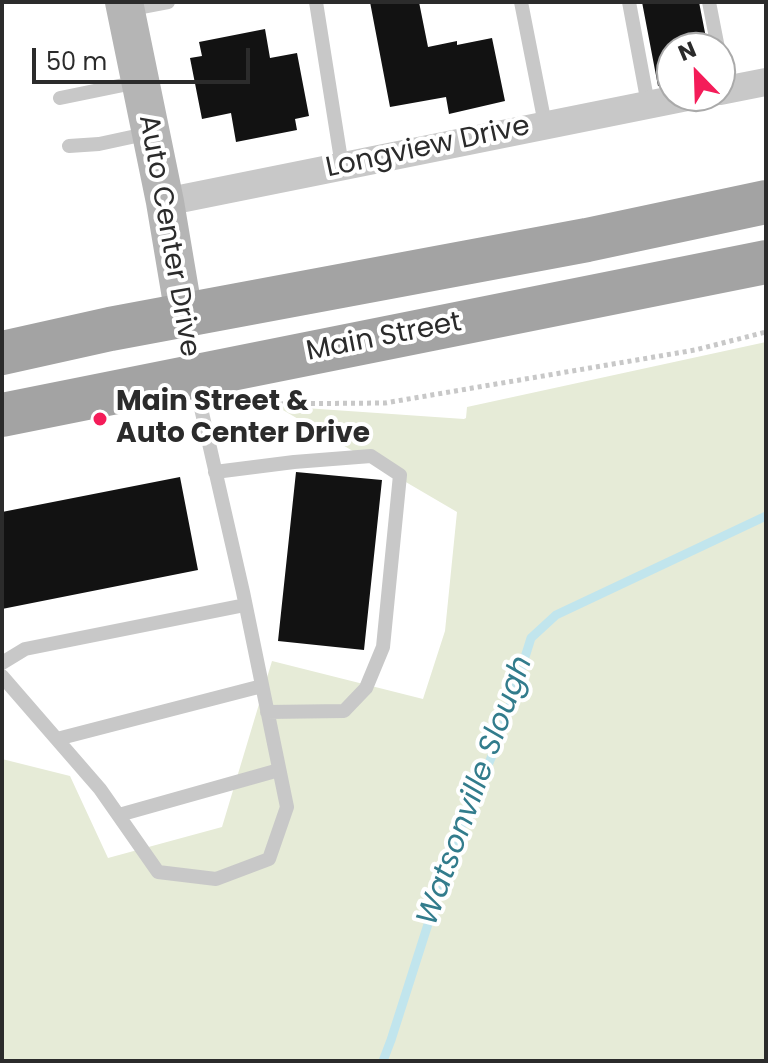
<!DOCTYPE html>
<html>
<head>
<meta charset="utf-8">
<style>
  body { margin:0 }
  #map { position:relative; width:768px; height:1063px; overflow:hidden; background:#fff; font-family:Poppins,sans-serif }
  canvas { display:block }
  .frame { position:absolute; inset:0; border:4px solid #2b2b2b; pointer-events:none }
  .north { position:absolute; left:656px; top:32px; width:80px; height:80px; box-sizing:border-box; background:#fff; border:2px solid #aaa; border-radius:50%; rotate:337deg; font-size:22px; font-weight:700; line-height:32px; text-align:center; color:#2b2b2b }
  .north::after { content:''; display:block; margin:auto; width:28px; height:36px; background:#f41c59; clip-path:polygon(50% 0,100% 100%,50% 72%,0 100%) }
  .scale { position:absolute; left:32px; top:48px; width:218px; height:36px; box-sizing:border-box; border:4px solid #2b2b2b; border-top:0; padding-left:10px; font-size:24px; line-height:28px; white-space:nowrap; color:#2b2b2b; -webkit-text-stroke:6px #fff; paint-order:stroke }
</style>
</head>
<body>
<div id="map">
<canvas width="768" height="1063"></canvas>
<div class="frame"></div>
<div class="north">N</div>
<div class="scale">50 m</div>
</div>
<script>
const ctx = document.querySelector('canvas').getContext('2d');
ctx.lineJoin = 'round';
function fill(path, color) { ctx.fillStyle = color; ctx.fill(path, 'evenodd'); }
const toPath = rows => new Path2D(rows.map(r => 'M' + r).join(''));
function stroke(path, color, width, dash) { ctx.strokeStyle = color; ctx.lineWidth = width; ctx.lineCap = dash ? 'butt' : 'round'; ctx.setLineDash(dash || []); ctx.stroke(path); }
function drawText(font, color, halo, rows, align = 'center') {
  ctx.font = font + ' Poppins,sans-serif'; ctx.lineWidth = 8; ctx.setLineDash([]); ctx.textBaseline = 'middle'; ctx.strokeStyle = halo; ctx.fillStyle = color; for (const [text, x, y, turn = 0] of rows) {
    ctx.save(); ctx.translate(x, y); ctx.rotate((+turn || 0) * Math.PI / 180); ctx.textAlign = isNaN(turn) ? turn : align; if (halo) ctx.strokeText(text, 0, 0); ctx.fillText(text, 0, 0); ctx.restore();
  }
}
const green = toPath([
  [766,342,766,1061,2,1061,2,759,70,776,108,858,222,827,272,661,423,699,445,631,457,512,276,406,464,419,466,418,467,407]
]);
const stream = toPath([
  [383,1061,391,1040,452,849,500,737,531,638,556,615,766,516]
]);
const building = toPath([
  [370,2,419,2,428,47,457,41,457,45,492,38,505,101,449,114,446,97,390,107],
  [642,2,699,2,708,48,672,48,672,83,658,86],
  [265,29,270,58,297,53,309,116,295,119,297,130,236,142,231,113,202,119,190,58,202,56,199,42],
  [296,472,382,480,364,650,278,641],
  [180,477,198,570,2,609,2,512]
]);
const path = toPath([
  [255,404,385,403,695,350,766,332]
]);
const lane = toPath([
  [316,2,342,166],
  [521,2,545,124],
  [629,2,648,104],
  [709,2,718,48],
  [126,10,168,2],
  [720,59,726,90],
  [60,98,138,82],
  [69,146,99,144,150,133],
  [215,472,294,462,371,456,400,475,383,647,366,688,344,711,267,712],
  [2,663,25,649,245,605],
  [2,676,100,789,158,872,216,879,269,859,287,807,243,592,195,382],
  [57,739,262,686],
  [119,815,279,770]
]);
const street = toPath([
  [720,91,766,82],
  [165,202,692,96]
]);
const secondary = toPath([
  [124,2,165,202,184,315]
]);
const primary = toPath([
  [2,353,110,329,587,240,766,202],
  [2,415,766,262]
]);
const markers = [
  [100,419,8,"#f41c59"]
];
const streetNames = [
  ["Longview Drive",428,148,-12],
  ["Auto Center Drive",168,236,80],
  ["Main Street",384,338,-11]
];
const poiNames = [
  ["Main Street &",116,403],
  ["Auto Center Drive",116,435]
];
const waterNames = [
  ["Watsonville Slough",476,791,-70]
];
fill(green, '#e6ebd7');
stroke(stream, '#c1e5ed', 9);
fill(building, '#121212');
stroke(path, '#c8c8c8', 5, [4, 4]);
stroke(lane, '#c8c8c8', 14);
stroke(street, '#c8c8c8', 28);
stroke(secondary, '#b5b5b5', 38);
stroke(primary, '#a3a3a3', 44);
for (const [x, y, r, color] of markers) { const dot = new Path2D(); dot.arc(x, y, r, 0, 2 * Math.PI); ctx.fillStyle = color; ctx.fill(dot); stroke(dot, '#fff', 3); }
drawText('28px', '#2b2b2b', '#fff', streetNames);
drawText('bold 28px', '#2b2b2b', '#fff', poiNames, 'left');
drawText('italic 30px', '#327c8c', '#fff', waterNames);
</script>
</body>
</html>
